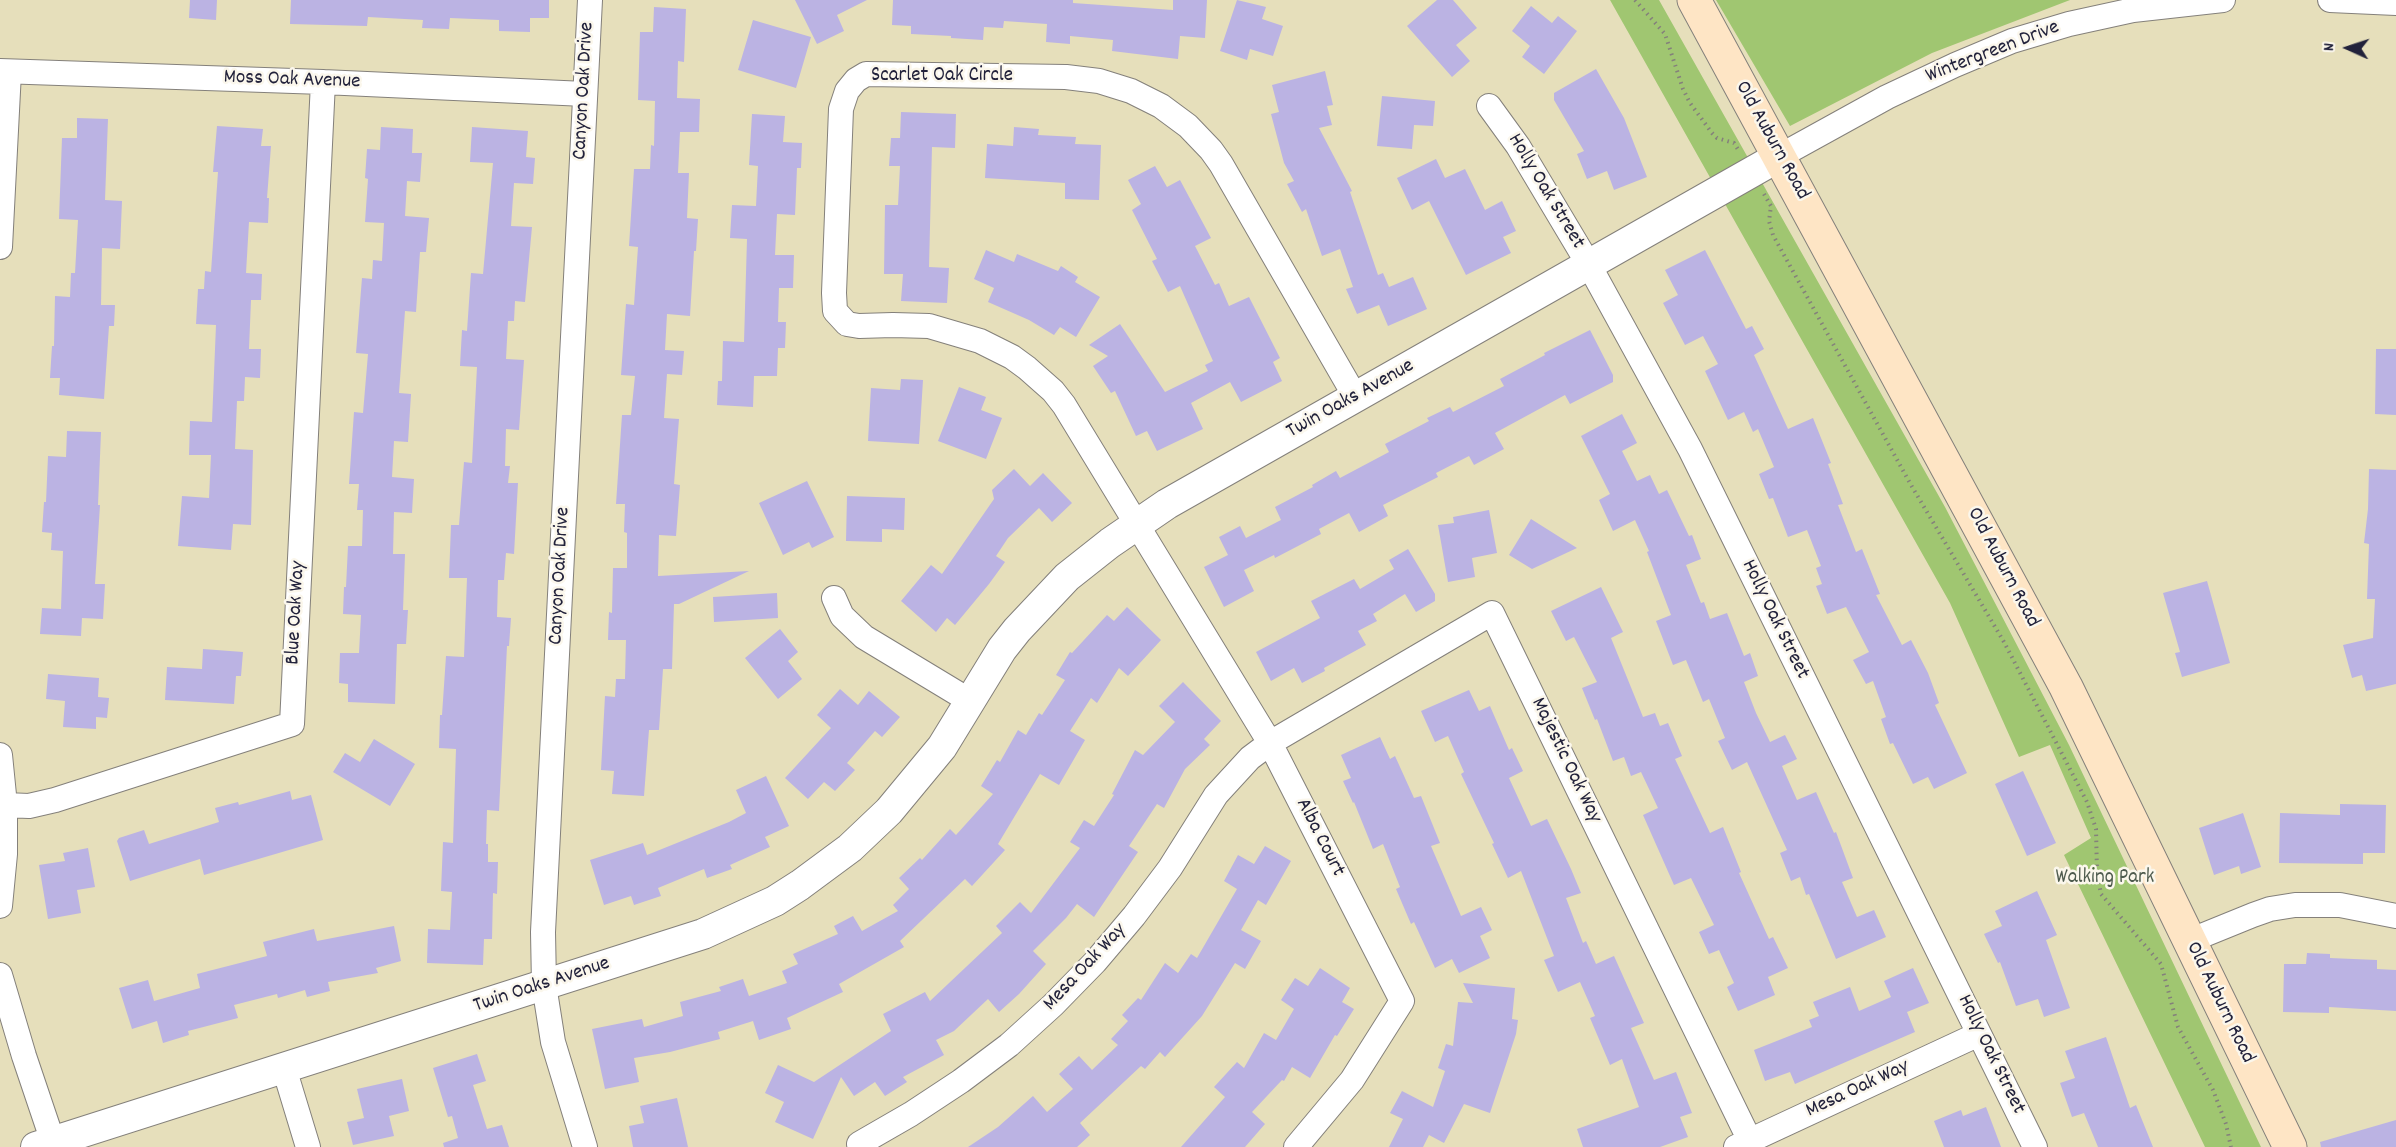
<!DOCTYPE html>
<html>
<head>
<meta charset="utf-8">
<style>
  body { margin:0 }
  #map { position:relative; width:2396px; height:1147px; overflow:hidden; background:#e6dfbb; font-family:Dekko,sans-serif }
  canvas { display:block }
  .north { position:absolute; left:2318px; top:18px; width:60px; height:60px; -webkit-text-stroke:4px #fbf7ec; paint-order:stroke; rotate:273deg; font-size:16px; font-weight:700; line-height:24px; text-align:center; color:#22223b }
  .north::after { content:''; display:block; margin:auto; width:21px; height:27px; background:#22223b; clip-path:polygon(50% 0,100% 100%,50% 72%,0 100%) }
</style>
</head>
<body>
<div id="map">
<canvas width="2396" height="1147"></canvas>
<div class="north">N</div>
</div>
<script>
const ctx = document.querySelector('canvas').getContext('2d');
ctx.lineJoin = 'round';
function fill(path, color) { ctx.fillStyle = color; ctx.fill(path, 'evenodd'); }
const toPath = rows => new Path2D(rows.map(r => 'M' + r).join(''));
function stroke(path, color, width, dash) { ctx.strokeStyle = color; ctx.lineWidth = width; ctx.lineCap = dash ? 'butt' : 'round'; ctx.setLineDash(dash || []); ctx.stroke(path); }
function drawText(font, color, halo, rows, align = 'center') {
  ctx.font = font + ' Dekko,sans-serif'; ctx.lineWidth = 5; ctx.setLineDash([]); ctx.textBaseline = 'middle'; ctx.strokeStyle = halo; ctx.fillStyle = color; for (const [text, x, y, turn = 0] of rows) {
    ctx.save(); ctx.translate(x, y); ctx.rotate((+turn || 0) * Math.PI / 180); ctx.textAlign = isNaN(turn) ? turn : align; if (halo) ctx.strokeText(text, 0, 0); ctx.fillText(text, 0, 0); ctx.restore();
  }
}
const green = toPath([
  [1610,0,1659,0,1945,507,2069,745,2261,1147,2205,1147,2064,855,2091,838,2050,745,2019,757,1950,603],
  [1716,0,2070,0,1932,53,1790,126]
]);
const building = toPath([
  [190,0,217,0,216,20,189,18],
  [291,0,549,0,549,18,530,18,530,32,499,31,499,20,450,18,449,29,422,28,423,20,368,17,367,26,290,24],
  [795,0,867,0,837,15,844,31,817,44],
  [893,0,1073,0,1073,3,1173,10,1173,0,1207,0,1205,38,1180,36,1178,59,1112,51,1113,40,1070,36,1070,44,1046,42,1047,24,1004,21,1003,28,984,27,983,40,951,38,951,36,911,34,911,26,892,25],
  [1237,0,1266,7,1262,19,1283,26,1273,56,1250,49,1247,60,1220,51],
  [1437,0,1453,0,1477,28,1456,45,1470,61,1452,77,1407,26],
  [1531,6,1552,23,1558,16,1577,31,1544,74,1522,57,1530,46,1512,31],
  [654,7,686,9,684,62,678,61,677,98,700,99,699,132,680,132,678,173,689,173,687,218,698,219,696,251,694,251,690,316,667,314,665,350,684,351,682,375,667,374,664,418,679,419,674,484,680,485,676,536,659,535,658,576,749,571,679,604,674,604,672,669,663,669,659,730,649,730,644,796,612,794,614,771,601,770,605,696,615,697,616,679,625,679,626,640,608,640,609,612,612,613,613,568,627,568,627,533,624,532,625,504,616,504,622,415,631,415,635,376,621,375,626,304,634,305,638,247,629,246,634,169,650,169,651,145,654,146,655,101,638,100,640,32,653,32],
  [753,20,811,37,796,88,738,70],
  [1596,69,1624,118,1647,177,1614,190,1607,171,1587,179,1577,154,1584,151,1554,100,1554,93],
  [1325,71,1333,105,1327,106,1332,125,1319,128,1352,191,1350,192,1378,275,1383,273,1389,287,1413,277,1427,309,1388,326,1379,305,1357,314,1346,289,1353,287,1340,249,1322,256,1306,209,1302,212,1287,184,1294,181,1284,163,1271,114,1279,112,1272,85],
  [1382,96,1435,101,1433,126,1414,125,1412,149,1377,146],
  [901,112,956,114,955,148,932,147,929,267,949,268,947,303,901,301,903,274,884,274,885,205,898,205,900,166,889,166,891,138,900,138],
  [752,114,785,116,783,142,802,143,801,168,797,168,795,215,777,214,775,255,794,255,793,288,779,288,778,322,786,322,785,348,778,348,777,376,754,376,753,407,717,405,718,381,722,381,723,341,744,342,747,239,730,238,732,205,756,206,758,166,749,165],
  [77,118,108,119,105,200,122,201,120,249,102,248,101,305,115,305,114,326,109,326,104,399,59,395,60,378,50,378,52,346,54,346,55,296,70,297,71,273,75,273,78,220,59,219,62,138,77,138],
  [217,126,263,129,261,146,271,146,267,198,269,198,268,223,249,222,246,273,262,274,261,300,251,300,249,349,261,349,260,378,245,377,244,401,237,401,235,449,253,450,251,525,233,524,231,550,178,546,182,496,209,498,211,455,189,455,190,421,212,422,216,325,196,324,198,289,204,289,205,271,211,272,218,172,213,172],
  [381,127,413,129,412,153,422,153,420,182,407,181,405,216,429,218,426,252,420,252,416,312,405,311,399,393,411,394,408,442,394,441,392,477,414,479,412,513,394,512,393,554,405,554,403,610,408,610,406,644,397,644,395,704,348,702,348,684,339,683,340,653,359,653,361,615,343,614,344,587,346,587,348,546,362,546,363,510,357,510,359,484,349,484,354,412,363,413,368,354,356,353,362,278,372,279,373,260,382,261,384,223,365,222,368,179,365,178,367,149,380,150],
  [472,127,528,131,526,157,535,158,533,184,514,183,511,226,532,227,525,302,515,301,514,321,508,321,506,359,524,360,519,430,506,429,505,466,510,466,508,483,518,483,514,554,506,553,504,580,498,580,497,617,511,618,509,646,507,646,499,811,487,810,486,844,488,844,488,862,498,862,497,894,493,893,492,939,484,939,483,965,427,963,428,929,450,930,452,892,441,891,443,842,453,843,456,749,439,748,440,715,442,715,446,656,464,657,467,578,449,578,451,525,459,525,464,462,472,463,477,367,460,366,462,330,467,331,471,273,483,274,493,163,470,162],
  [1014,127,1039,129,1038,135,1076,137,1075,144,1101,145,1099,200,1065,199,1065,183,985,178,987,144,1013,146],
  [1436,159,1445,178,1465,169,1485,210,1502,201,1516,231,1503,237,1511,253,1466,275,1429,201,1412,210,1397,178],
  [1155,166,1167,187,1180,180,1211,238,1195,246,1215,285,1219,283,1229,306,1249,297,1280,358,1273,362,1282,381,1241,402,1230,382,1191,403,1203,429,1157,451,1147,431,1136,436,1115,391,1111,393,1093,366,1108,356,1089,345,1120,324,1165,392,1208,371,1205,365,1213,361,1180,286,1168,292,1152,261,1157,259,1132,210,1141,204,1128,180],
  [986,250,1014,262,1017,254,1058,271,1061,266,1078,277,1075,282,1100,297,1076,337,1060,327,1054,335,1029,320,988,302,994,288,974,279],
  [1705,250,1746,329,1752,326,1764,349,1754,355,1788,429,1813,418,1831,463,1828,464,1843,504,1838,505,1856,552,1862,549,1880,594,1876,595,1902,645,1911,640,1928,673,1939,703,1935,705,1967,773,1934,789,1928,777,1913,784,1893,743,1890,744,1881,719,1886,717,1873,681,1866,684,1853,660,1869,652,1846,607,1827,614,1816,586,1822,584,1816,568,1821,566,1807,530,1788,537,1773,498,1769,499,1759,474,1774,467,1758,429,1753,432,1744,412,1728,420,1705,371,1718,364,1703,336,1685,345,1663,303,1678,295,1665,270],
  [1590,330,1613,375,1613,382,1570,404,1565,395,1495,433,1504,449,1474,465,1469,456,1436,473,1438,477,1383,505,1388,516,1359,532,1349,513,1319,529,1321,534,1275,558,1274,555,1244,570,1254,591,1224,607,1204,567,1228,555,1219,537,1240,526,1246,538,1281,520,1275,507,1313,487,1312,485,1336,471,1340,478,1389,452,1385,444,1429,421,1427,418,1450,407,1453,412,1504,386,1500,379,1545,355,1544,353],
  [2376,349,2396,349,2396,415,2375,414],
  [901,379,923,380,919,444,868,441,871,388,900,390],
  [959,387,986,397,981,410,1002,418,986,459,938,441],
  [1622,414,1637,443,1622,451,1637,481,1650,475,1659,494,1667,490,1689,536,1692,535,1701,559,1686,565,1701,603,1704,602,1710,619,1727,613,1744,656,1750,653,1758,676,1744,682,1756,713,1770,742,1785,735,1797,759,1782,766,1797,800,1816,792,1834,833,1836,832,1853,878,1842,882,1857,917,1874,910,1886,937,1836,959,1809,894,1806,895,1800,877,1791,881,1780,853,1787,850,1747,762,1732,770,1718,741,1725,738,1709,699,1703,702,1686,660,1673,665,1656,621,1671,615,1647,552,1649,551,1635,520,1613,531,1599,500,1610,494,1581,436],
  [67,431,101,432,98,505,100,505,95,584,105,584,103,619,82,618,81,636,40,634,42,608,61,609,63,551,51,550,52,533,42,532,44,502,46,502,48,456,66,457],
  [1014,469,1030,486,1043,473,1072,503,1052,522,1039,508,1008,538,996,556,1005,562,989,584,955,625,947,618,936,632,901,601,931,565,942,574,994,499,992,490],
  [2369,469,2396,470,2396,684,2366,691,2362,675,2352,678,2343,645,2373,638,2375,599,2367,599,2369,544,2364,543,2368,509],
  [807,481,834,537,812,548,809,542,783,555,759,503],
  [847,496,905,498,904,530,882,529,882,542,846,541],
  [1489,510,1497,553,1472,558,1475,577,1448,582,1438,525,1454,523,1453,517],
  [1531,519,1577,548,1532,569,1509,555],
  [1408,549,1435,594,1435,601,1416,612,1405,594,1373,614,1377,621,1358,631,1366,645,1324,668,1325,671,1302,683,1294,668,1271,681,1256,652,1320,618,1311,601,1354,579,1360,589,1394,569,1389,560],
  [2207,581,2230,663,2182,677,2175,653,2180,652,2163,593],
  [1601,587,1623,632,1611,638,1643,717,1655,713,1660,726,1668,723,1682,756,1675,759,1710,833,1723,827,1741,872,1739,873,1769,939,1773,937,1788,968,1768,977,1775,995,1738,1011,1727,987,1734,983,1719,950,1709,954,1699,932,1714,925,1691,878,1674,885,1643,815,1658,808,1641,772,1631,776,1624,757,1613,761,1597,719,1595,720,1582,688,1597,682,1574,637,1566,641,1551,611],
  [777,593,778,618,714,622,713,597],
  [1127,607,1161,640,1128,676,1119,668,1097,703,1091,698,1070,731,1085,740,1059,785,1040,774,998,844,1005,850,972,886,965,879,900,941,904,947,839,984,843,992,787,1018,791,1029,759,1040,753,1021,718,1032,720,1039,670,1052,634,1058,639,1082,605,1089,592,1029,642,1019,644,1027,683,1016,680,1002,721,991,719,987,743,979,749,996,787,983,782,971,798,964,793,954,838,934,834,926,853,916,862,931,898,911,893,905,909,889,899,878,920,858,922,860,950,829,956,835,993,794,981,786,997,760,1000,762,1018,730,1026,735,1039,713,1042,715,1065,680,1056,675,1070,652,1072,653,1107,615,1114,621],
  [780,629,798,652,788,661,802,679,778,699,745,658],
  [203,649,243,652,241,676,236,676,234,704,165,700,167,667,202,669],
  [48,674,99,678,98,697,109,698,107,718,96,717,96,729,63,727,65,701,46,699],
  [1183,682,1221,721,1204,739,1210,745,1185,769,1164,808,1157,804,1129,846,1138,852,1094,917,1077,904,1066,918,1033,951,1046,964,1019,994,999,1012,988,999,954,1031,936,1040,944,1055,903,1077,907,1082,885,1096,875,1082,854,1096,841,1077,813,1139,775,1122,784,1102,765,1093,778,1065,814,1082,891,1031,883,1014,925,992,930,1001,1002,933,996,926,1020,902,1031,913,1080,848,1070,842,1084,820,1094,826,1114,795,1112,794,1135,750,1143,755,1175,722,1159,706],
  [840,689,858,705,869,691,900,717,882,737,875,731,847,763,855,770,835,791,824,782,808,799,785,778,831,728,817,715],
  [1469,690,1479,711,1490,706,1509,750,1512,748,1523,771,1509,778,1531,826,1547,819,1571,869,1581,893,1566,898,1583,943,1586,941,1596,964,1614,956,1644,1023,1631,1028,1654,1080,1676,1072,1692,1113,1680,1117,1688,1137,1660,1147,1583,1147,1577,1129,1639,1107,1622,1059,1610,1065,1590,1018,1595,1016,1580,982,1558,992,1544,960,1554,956,1521,871,1508,878,1492,844,1494,843,1461,774,1464,772,1448,736,1435,742,1421,711],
  [1380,737,1390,759,1395,756,1414,798,1421,796,1440,843,1431,846,1461,916,1481,907,1492,930,1480,936,1490,958,1459,973,1452,959,1435,968,1414,922,1411,924,1396,889,1400,887,1383,844,1373,849,1354,802,1353,803,1343,781,1351,778,1341,755],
  [374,739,415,764,390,806,333,772,345,753,360,762],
  [2023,771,2056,843,2027,856,1995,784],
  [766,776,789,826,765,837,770,847,730,865,732,869,707,878,704,869,658,888,661,896,634,905,631,896,604,905,590,860,643,843,647,855,729,822,746,813,736,790],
  [290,791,292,800,311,795,323,840,204,875,200,859,130,881,117,841,119,838,144,830,149,844,219,822,215,808,238,802,239,805],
  [2340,804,2386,805,2385,853,2363,853,2363,864,2279,863,2280,813,2340,815],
  [2243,813,2261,867,2241,874,2239,866,2214,875,2199,828],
  [1265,846,1291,861,1266,905,1258,900,1241,930,1261,941,1245,969,1235,963,1202,1016,1165,1057,1160,1052,1145,1069,1141,1066,1080,1123,1090,1135,1077,1147,968,1147,998,1127,1033,1096,1047,1112,1073,1089,1059,1074,1079,1056,1092,1070,1118,1045,1111,1039,1128,1021,1122,1015,1138,998,1141,1000,1165,963,1178,973,1191,954,1197,958,1237,889,1224,881,1238,855,1254,864],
  [88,848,95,887,77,890,81,913,48,919,39,865,65,861,63,853],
  [2037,891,2057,935,2046,940,2070,1008,2044,1017,2038,999,2016,1006,2000,962,1998,963,1984,934,2002,926,1995,911],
  [394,926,401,961,376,968,378,973,328,982,330,991,307,997,305,990,278,998,277,994,234,1005,238,1018,188,1031,189,1035,163,1043,157,1021,132,1029,119,988,148,980,154,1001,200,988,197,974,267,956,263,942,314,929,317,941],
  [2307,953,2330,954,2330,958,2377,960,2377,969,2396,970,2396,1011,2329,1007,2329,1013,2283,1012,2284,964,2306,964],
  [1320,968,1350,988,1342,1002,1354,1009,1337,1036,1335,1035,1310,1078,1292,1067,1284,1081,1282,1080,1252,1112,1265,1124,1245,1147,1181,1147,1225,1097,1214,1087,1237,1062,1244,1068,1264,1033,1276,1040,1294,1009,1281,1000,1295,978,1308,986],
  [1913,968,1929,1003,1907,1012,1915,1032,1795,1084,1790,1072,1765,1081,1754,1050,1812,1027,1809,1020,1819,1016,1813,1002,1850,987,1859,1011,1891,997,1884,981],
  [1463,983,1515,988,1512,1019,1518,1020,1516,1034,1490,1113,1464,1104,1444,1143,1429,1135,1423,1147,1389,1147,1403,1119,1390,1113,1402,1091,1433,1107,1445,1071,1438,1068,1446,1044,1453,1046,1458,1002,1473,1003],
  [2106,1037,2130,1108,2136,1105,2153,1147,2098,1147,2084,1113,2072,1117,2060,1083,2075,1078,2065,1051],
  [477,1054,486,1081,473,1085,487,1129,502,1125,509,1147,444,1147,443,1143,458,1138,452,1116,448,1117,433,1068],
  [402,1079,409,1111,389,1116,394,1136,353,1145,347,1122,364,1118,357,1089],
  [677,1098,688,1147,633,1147,629,1126,644,1123,640,1106],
  [1986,1107,2001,1147,1944,1147,1934,1121,1961,1110,1963,1116],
  [2396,1120,2396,1147,2321,1147,2320,1142]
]);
const path = toPath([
  [1635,0,1665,34,1683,89,1690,103,1712,133,1717,138,1734,143,1739,151],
  [1764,194,1771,206,1769,221,1773,235,1911,485,2004,642,2087,802,2096,829,2097,873,2101,894,2161,964,2178,1027,2213,1090,2226,1124,2231,1147]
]);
const minor = toPath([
  [2330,0,2396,3],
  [0,71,323,82,585,94],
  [1489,106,1518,146,1589,265,1690,449,2035,1147],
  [1780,156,1887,97,1955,65,2012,41,2069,24,2133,10,2223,0],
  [0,247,9,72],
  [834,598,842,616,864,637,970,701],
  [0,755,5,805,5,854,0,906],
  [5,805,29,806,55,800,292,724,323,82],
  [2189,941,2253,915,2270,909,2295,905,2340,905,2396,916],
  [0,975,24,1056,53,1142],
  [284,1068,308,1147],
  [585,1147,553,1042,544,985,543,932,590,0],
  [860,1147,859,1144,911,1114,961,1081,1009,1045,1053,1005,1095,962,1134,916,1170,868,1216,795,1250,758,1270,743,1492,613,1750,1141],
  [1296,1147,1352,1080,1402,1001,1270,743,1064,405,1053,391,1027,368,1012,357,980,341,929,326,893,325,859,326,847,324,835,311,834,293,841,109,847,91,856,80,866,74,1066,77,1099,81,1131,91,1161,106,1188,126,1211,150,1221,164,1356,398],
  [1736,1147,1979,1034]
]);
const tertiary = toPath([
  [36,1147,703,934,775,901,800,885,850,848,889,811,942,747,1002,649,1017,630,1067,577,1110,543,1167,504,1780,156]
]);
const secondary = toPath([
  [1694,0,2066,687,2290,1147]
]);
const streetNames = [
  ["Wintergreen Drive",1993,53,-21],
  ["Scarlet Oak Circle",942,77],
  ["Moss Oak Avenue",292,81,2],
  ["Canyon Oak Drive",585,91,-87],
  ["Old Auburn Road",1771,141,61],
  ["Holly Oak Street",1545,192,59],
  ["Twin Oaks Avenue",1351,400,-29],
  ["Old Auburn Road",2002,568,62],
  ["Canyon Oak Drive",561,576,-87],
  ["Blue Oak Way",297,613,-87],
  ["Holly Oak Street",1774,620,64],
  ["Majestic Oak Way",1565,761,64],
  ["Alba Court",1319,838,63],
  ["Mesa Oak Way",1086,968,-47],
  ["Twin Oaks Avenue",542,986,-18],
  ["Old Auburn Road",2219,1003,64],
  ["Holly Oak Street",1990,1055,64],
  ["Mesa Oak Way",1858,1090,-25]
];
const parkNames = [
  ["Walking Park",2105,879]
];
fill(green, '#a0c671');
fill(building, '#bbb3e3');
stroke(minor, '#84807b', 26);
stroke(tertiary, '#84807b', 32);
stroke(secondary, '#84807b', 35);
stroke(path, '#84807b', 4, [1.5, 4.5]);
stroke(minor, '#fff', 24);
stroke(tertiary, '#fff', 30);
stroke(secondary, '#fee5c5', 33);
drawText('21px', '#22223b', '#fbf7ec', streetNames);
drawText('21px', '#4e5b4e', '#fbf7ec', parkNames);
</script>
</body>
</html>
